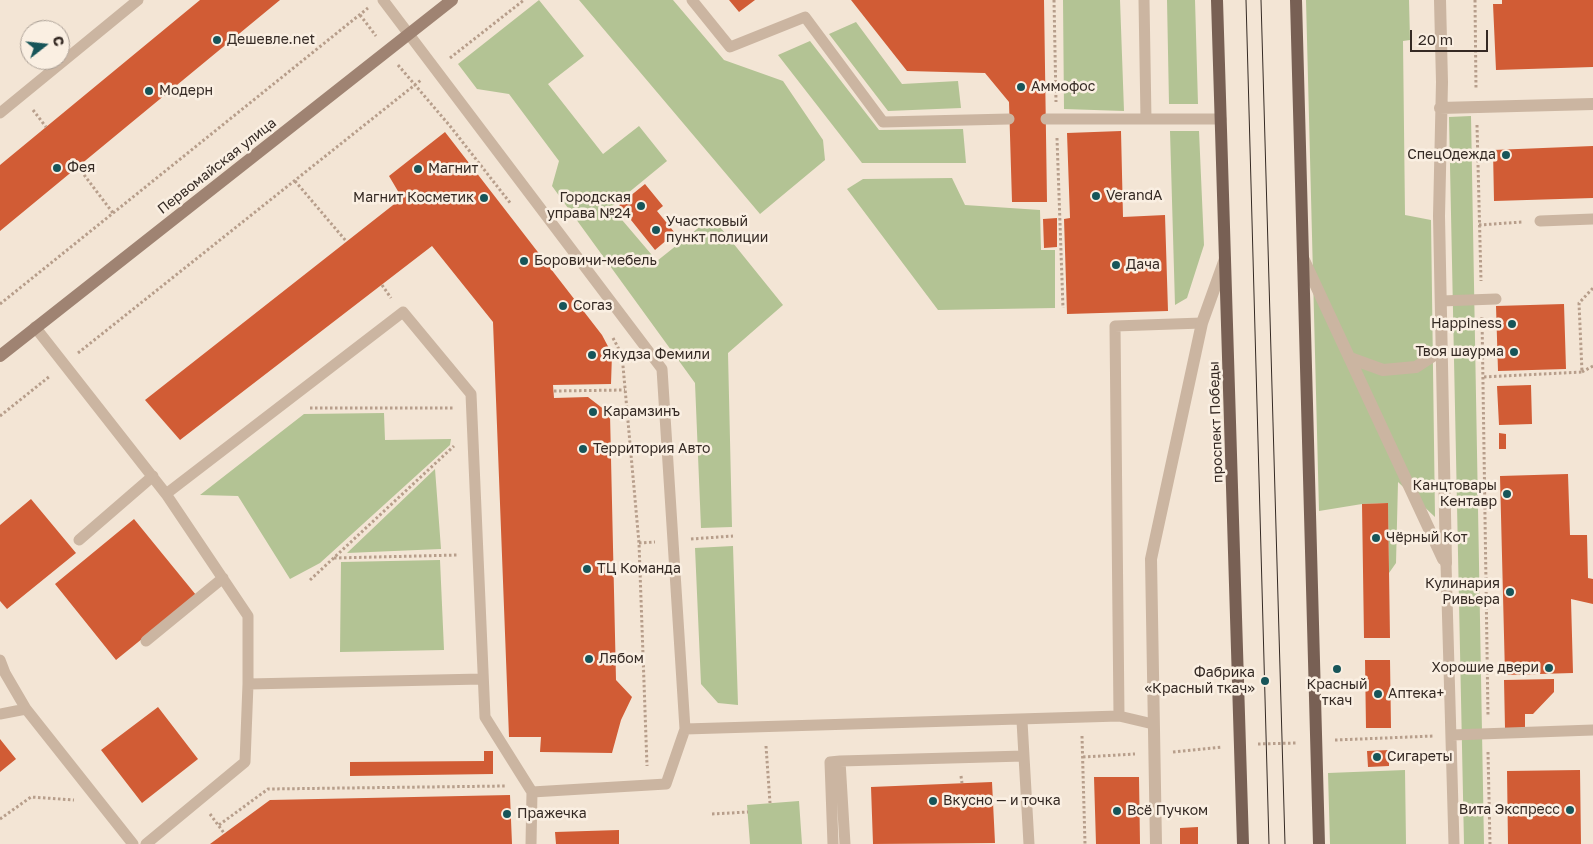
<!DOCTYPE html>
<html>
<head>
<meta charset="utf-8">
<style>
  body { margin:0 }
  #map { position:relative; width:1593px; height:844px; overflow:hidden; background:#f3e5d5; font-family:"Golos Text",sans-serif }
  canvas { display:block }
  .north { position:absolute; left:20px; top:20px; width:50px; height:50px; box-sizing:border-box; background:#faefe2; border:1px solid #aba096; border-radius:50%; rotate:74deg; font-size:14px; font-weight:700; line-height:20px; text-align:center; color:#352a24 }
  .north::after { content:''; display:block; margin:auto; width:18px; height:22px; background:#175559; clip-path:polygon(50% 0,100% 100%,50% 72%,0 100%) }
  .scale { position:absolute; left:1410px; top:30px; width:78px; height:22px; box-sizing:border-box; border:2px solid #352a24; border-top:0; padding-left:6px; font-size:15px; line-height:18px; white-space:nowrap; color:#352a24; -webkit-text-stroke:4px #faefe2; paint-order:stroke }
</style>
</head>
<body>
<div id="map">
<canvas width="1593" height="844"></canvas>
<div class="north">С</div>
<div class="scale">20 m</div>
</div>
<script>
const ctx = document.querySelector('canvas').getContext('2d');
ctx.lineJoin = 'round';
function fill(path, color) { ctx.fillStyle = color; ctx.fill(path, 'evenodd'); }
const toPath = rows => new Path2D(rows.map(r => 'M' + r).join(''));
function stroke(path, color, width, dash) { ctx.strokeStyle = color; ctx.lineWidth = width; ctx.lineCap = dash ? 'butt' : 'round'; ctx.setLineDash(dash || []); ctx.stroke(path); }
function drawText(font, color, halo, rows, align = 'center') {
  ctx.font = font + ' "Golos Text",sans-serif'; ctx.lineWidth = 5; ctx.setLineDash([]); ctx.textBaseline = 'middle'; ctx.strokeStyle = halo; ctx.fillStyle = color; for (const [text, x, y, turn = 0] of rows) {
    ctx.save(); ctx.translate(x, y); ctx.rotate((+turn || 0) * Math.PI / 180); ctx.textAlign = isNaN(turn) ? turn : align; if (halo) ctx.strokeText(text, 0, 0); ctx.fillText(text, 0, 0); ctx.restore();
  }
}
const green = toPath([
  [539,0,584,56,548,84,603,154,639,126,667,161,611,207,657,261,712,217,783,305,728,353,732,527,701,528,695,383,552,186,559,161,509,94,477,89,458,64],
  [579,0,673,0,724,60,783,81,823,140,825,160,760,214],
  [1063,0,1120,0,1124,111,1064,109],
  [1167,0,1195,0,1198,104,1169,104],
  [1306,0,1409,0,1410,40,1403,41,1405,215,1431,220,1435,517,1398,482,1396,563,1389,573,1388,503,1362,504,1319,511],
  [856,22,902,84,958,81,961,108,888,111,829,34],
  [810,41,879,130,963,129,966,163,862,163,778,55],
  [1471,116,1484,844,1464,844,1449,117],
  [1170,131,1199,131,1204,245,1187,298,1175,305],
  [952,178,965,205,1040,210,1041,250,1055,250,1055,308,938,310,847,189,863,179],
  [384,413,385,440,451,439,450,445,320,563,290,579,238,496,200,495,304,414],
  [435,469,441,549,347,553],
  [733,546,738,705,718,703,701,684,695,548],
  [440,560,444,650,340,652,341,562],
  [1405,770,1406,844,1330,844,1328,773],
  [799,801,802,844,750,844,747,805]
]);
const building = toPath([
  [200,0,280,0,0,231,0,165],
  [729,0,755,0,739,12],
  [851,0,1044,0,1047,202,1012,202,1009,102,985,73,907,71],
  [1502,0,1593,0,1593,67,1496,70,1493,4,1502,4],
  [1121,131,1123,217,1165,215,1168,311,1067,314,1064,219,1070,218,1067,133],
  [445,132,602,335,612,354,611,384,553,385,554,398,588,397,610,414,616,680,632,697,621,720,612,753,540,752,541,737,509,737,493,322,432,246,180,440,145,400,402,198,389,176],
  [1593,146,1593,198,1494,201,1493,150],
  [645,184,663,206,657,211,675,233,655,250,619,205],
  [1057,218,1057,247,1044,248,1043,219],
  [1564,304,1566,369,1498,371,1496,306],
  [1531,385,1532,424,1499,425,1497,386],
  [1499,433,1506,434,1506,449,1499,449],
  [1568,474,1570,535,1587,535,1588,578,1593,579,1593,604,1571,599,1573,673,1505,675,1500,476],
  [31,499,76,553,7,609,0,601,0,525],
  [1388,503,1390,638,1364,638,1362,504],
  [134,519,196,595,116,660,55,584],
  [1365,660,1390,660,1391,728,1366,728],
  [1554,679,1554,692,1533,714,1525,714,1525,728,1505,728,1504,680],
  [158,707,198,759,142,803,101,750],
  [0,739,16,759,0,772],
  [1389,750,1389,766,1368,767,1367,751],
  [484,751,493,751,493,774,350,776,350,762,484,761],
  [1580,770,1581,844,1508,844,1507,771],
  [1094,777,1139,777,1140,844,1096,844],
  [992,782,995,843,873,844,871,787],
  [510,795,512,844,210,844,270,800],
  [1198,827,1198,844,1180,844,1180,828],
  [619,830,619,844,556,844,555,832]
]);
const path = toPath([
  [1054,0,1056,102],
  [1475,0,1476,89],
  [360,15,376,36],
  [450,58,524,0],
  [398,65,450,126,511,204],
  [33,110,46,127],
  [1477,125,1481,281],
  [1057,138,1063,308],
  [78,167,113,213],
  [295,181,346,241],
  [1479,225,1522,222],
  [382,285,391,298],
  [0,304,368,8],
  [1482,317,1488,716],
  [613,338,622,355,639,543,647,766],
  [78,353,421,80],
  [1582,372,1593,366],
  [1484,377,1582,372,1579,303,1593,288],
  [554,391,625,390],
  [310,408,453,408],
  [0,416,50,376],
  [691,539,733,536],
  [639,543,655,542],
  [334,558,459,555],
  [310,580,454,446],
  [1082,736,1085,844],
  [1335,740,1434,736],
  [1258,744,1296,743],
  [766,746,770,803],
  [1173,752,1222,747],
  [1488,752,1490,844],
  [1083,757,1135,754],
  [961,776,962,783],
  [210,814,224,833],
  [712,814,748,812],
  [0,819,31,797,74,800],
  [219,825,268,789,505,786]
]);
const lane = toPath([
  [383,0,662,369,685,729,1119,716,1153,724],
  [692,0,730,47,805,17,883,122,1009,119],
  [1144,0,1146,119],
  [0,113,138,0],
  [1046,119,1221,119],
  [1540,221,1593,219],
  [1441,301,1496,299],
  [35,327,166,494,403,312,471,394,485,717,532,792],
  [166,494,248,616,248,684,482,679],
  [79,540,153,476],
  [1446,563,1454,844],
  [146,641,223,578],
  [0,660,5,673,26,709,133,844],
  [0,714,26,709],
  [1119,716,1115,326,1202,323],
  [1022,721,1029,844],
  [1452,735,1593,730],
  [146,844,245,762,248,684],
  [531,844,532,792,666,784,685,729],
  [833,844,830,762,840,761],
  [845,844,840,761,1024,756]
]);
const street = toPath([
  [1440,0,1442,82,1439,216,1446,563],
  [1440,108,1593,104],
  [1303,258,1443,559],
  [1350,358,1383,370,1416,367,1442,350],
  [1156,844,1151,559,1202,323,1225,259]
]);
const secondary = toPath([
  [0,356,452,0]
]);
const primary = toPath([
  [1217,0,1243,844],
  [1296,0,1319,844]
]);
const tram = toPath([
  [1246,0,1269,844],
  [1261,0,1285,844]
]);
const markers = [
  [217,40,5,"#175559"],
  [1021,87,5,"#175559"],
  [149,91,5,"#175559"],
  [1506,155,5,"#175559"],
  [57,168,5,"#175559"],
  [418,169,5,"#175559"],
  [1096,196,5,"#175559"],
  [484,198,5,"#175559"],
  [641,206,5,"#175559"],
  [656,230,5,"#175559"],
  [524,261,5,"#175559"],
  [1116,265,5,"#175559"],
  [563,306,5,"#175559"],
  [1512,324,5,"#175559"],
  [1514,352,5,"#175559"],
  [592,355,5,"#175559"],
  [593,412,5,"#175559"],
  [583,449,5,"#175559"],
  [1507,494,5,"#175559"],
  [1376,538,5,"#175559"],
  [587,569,5,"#175559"],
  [1510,592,5,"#175559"],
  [589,659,5,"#175559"],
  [1549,668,5,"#175559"],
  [1337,669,5,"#175559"],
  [1265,681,5,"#175559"],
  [1378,694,5,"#175559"],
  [1377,757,5,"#175559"],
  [933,801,5,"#175559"],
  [1570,810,5,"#175559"],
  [1117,811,5,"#175559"],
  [507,814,5,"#175559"]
];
const poiNames = [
  ["Дешевле.net",227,40],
  ["Аммофос",1031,87],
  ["Модерн",159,91],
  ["СпецОдежда",1496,155,"right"],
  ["Фея",67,168],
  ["Магнит",428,169],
  ["VerandA",1106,196],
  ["Магнит Косметик",474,198,"right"],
  ["Городская",631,198,"right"],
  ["управа №24",631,214,"right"],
  ["Участковый",666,222],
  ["пункт полиции",666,238],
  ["Боровичи-мебель",534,261],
  ["Дача",1126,265],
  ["Согаз",573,306],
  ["Happiness",1502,324,"right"],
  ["Твоя шаурма",1504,352,"right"],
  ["Якудза Фемили",602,355],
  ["Карамзинъ",603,412],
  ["Территория Авто",593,449],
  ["Канцтовары",1497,486,"right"],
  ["Кентавр",1497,502,"right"],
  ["Чёрный Кот",1386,538],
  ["ТЦ Команда",597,569],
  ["Кулинария",1500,584,"right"],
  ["Ривьера",1500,600,"right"],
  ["Лябом",599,659],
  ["Хорошие двери",1539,668,"right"],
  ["Фабрика",1255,673,"right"],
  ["«Красный ткач»",1255,689,"right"],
  ["Красный",1337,685,"center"],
  ["ткач",1337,701,"center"],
  ["Аптека+",1388,694],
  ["Сигареты",1387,757],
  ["Вкусно — и точка",943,801],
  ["Вита Экспресс",1560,810,"right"],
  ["Всё Пучком",1127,811],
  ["Пражечка",517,814]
];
const streetNames = [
  ["Первомайская улица",217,166,-38],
  ["проспект Победы",1216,422,-92]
];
fill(green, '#b3c394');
fill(building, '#d15c35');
stroke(path, '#b79e8b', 3, [2.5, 2.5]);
stroke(lane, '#cbb5a1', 11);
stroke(street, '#cbb5a1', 12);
stroke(secondary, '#9f8372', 12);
stroke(primary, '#786054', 12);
stroke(tram, '#352a24', 1);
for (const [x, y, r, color] of markers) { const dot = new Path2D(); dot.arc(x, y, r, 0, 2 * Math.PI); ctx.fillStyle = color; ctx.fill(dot); stroke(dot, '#faefe2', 2); }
drawText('14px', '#352a24', '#faefe2', poiNames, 'left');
drawText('14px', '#352a24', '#faefe2', streetNames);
</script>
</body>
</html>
